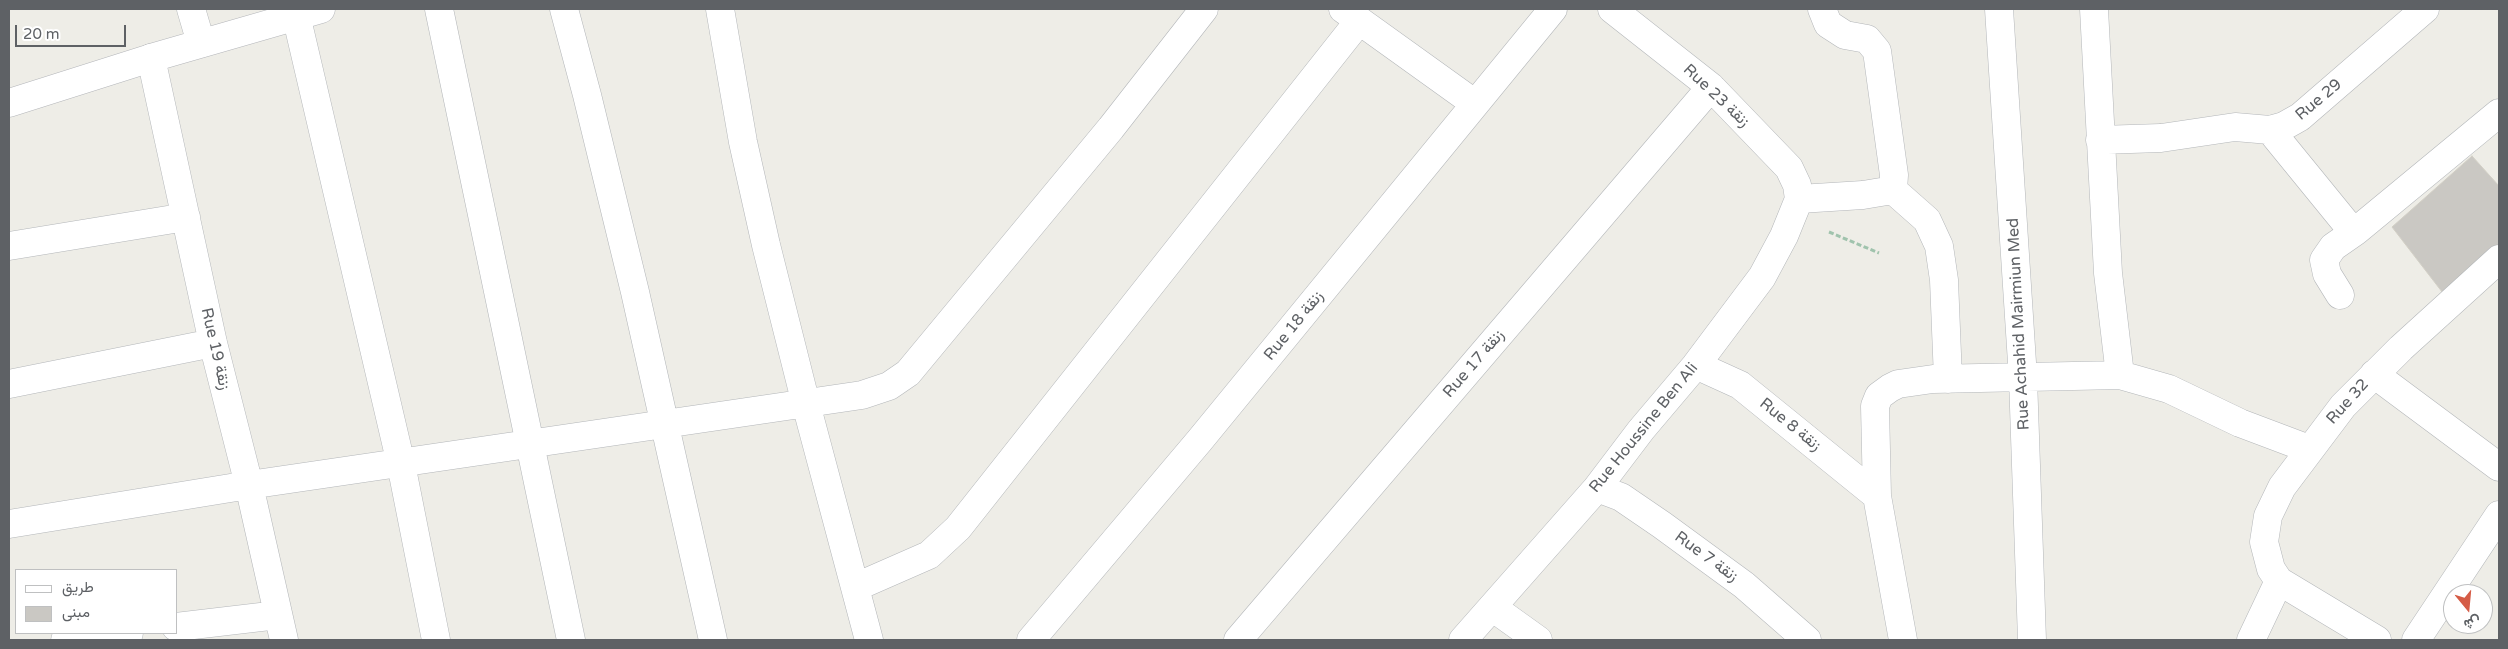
<!DOCTYPE html>
<html>
<head>
<meta charset="utf-8">
<style>
  body { margin:0 }
  #map { position:relative; width:2508px; height:649px; overflow:hidden; background:#eeede7; font-family:"Varela Round",Vazirmatn,sans-serif }
  canvas { display:block }
  .frame { position:absolute; inset:0; border:10px solid #5e6165; pointer-events:none }
  .legend { position:absolute; left:15px; top:569px; width:162px; height:65px; box-sizing:border-box; background:#fff; border:1px solid #bfc0c1; margin:0; padding:6px 9px; list-style:none; font-size:15px; color:#5e6165 }
  .legend li { display:flex; align-items:center; gap:10px; height:25px }
  .legend b { width:25px; border:1px solid #bfc0c1 }
  .north { position:absolute; left:2443px; top:584px; width:50px; height:50px; box-sizing:border-box; background:#fff; border:1px solid #bfc0c1; border-radius:50%; rotate:163deg; font-size:14px; font-weight:700; line-height:20px; text-align:center; color:#5e6165 }
  .north::after { content:''; display:block; margin:auto; width:18px; height:22px; background:#d55c46; clip-path:polygon(50% 0,100% 100%,50% 72%,0 100%) }
  .scale { position:absolute; left:15px; top:25px; width:111px; height:22px; box-sizing:border-box; border:2px solid #5e6165; border-top:0; padding-left:6px; font-size:15px; line-height:18px; white-space:nowrap; color:#5e6165; -webkit-text-stroke:4px #fff; paint-order:stroke }
</style>
</head>
<body>
<div id="map">
<canvas width="2508" height="649"></canvas>
<div class="frame"></div>
<ul class="legend">
<li><b style="height:6px;background:#fff"></b>طريق</li>
<li><b style="height:14px;background:#cac8c3"></b>مبنى</li>
</ul>
<div class="north">ش</div>
<div class="scale">20 m</div>
</div>
<script>
const ctx = document.querySelector('canvas').getContext('2d');
ctx.lineJoin = 'round';
function fill(path, color) { ctx.fillStyle = color; ctx.fill(path, 'evenodd'); }
const toPath = rows => new Path2D(rows.map(r => 'M' + r).join(''));
function stroke(path, color, width, dash) { ctx.strokeStyle = color; ctx.lineWidth = width; ctx.lineCap = dash ? 'butt' : 'round'; ctx.setLineDash(dash || []); ctx.stroke(path); }
function drawText(font, color, halo, rows, align = 'center') {
  ctx.font = font + ' "Varela Round",Vazirmatn,sans-serif'; ctx.lineWidth = 4.5; ctx.setLineDash([]); ctx.textBaseline = 'middle'; ctx.strokeStyle = halo; ctx.fillStyle = color; for (const [text, x, y, turn = 0] of rows) {
    ctx.save(); ctx.translate(x, y); ctx.rotate((+turn || 0) * Math.PI / 180); ctx.textAlign = isNaN(turn) ? turn : align; if (halo) ctx.strokeText(text, 0, 0); ctx.fillText(text, 0, 0); ctx.restore();
  }
}
const building = toPath([
  [2472,156,2499,186,2499,251,2446,297,2392,227,2472,156]
]);
const path = toPath([
  [1829,232,1879,253]
]);
const street = toPath([
  [191,9,201,43],
  [439,9,571,640],
  [564,9,587,95,635,292,713,640],
  [720,9,743,142,766,245,806,404,869,640],
  [1343,9,1474,103],
  [1612,9,1711,87,1789,168,1797,185,1799,199],
  [1999,9,2023,378,2032,640],
  [2094,9,2108,273,2120,375],
  [296,15,401,464,436,640],
  [151,58,213,343,249,485,284,640],
  [2270,130,2345,222,2356,231,2333,247,2324,260,2327,274,2340,295],
  [2100,140,2161,138,2235,127,2270,130,2284,126,2300,117,2425,9],
  [1893,190,1927,220,1939,246,1944,280,1948,379],
  [1799,199,1863,195,1893,190,1894,175,1877,51,1867,39,1845,35,1828,24,1822,9],
  [2356,231,2499,113],
  [9,246,186,217],
  [1696,365,1740,385,1877,496],
  [2374,374,2499,467],
  [9,384,213,343],
  [1597,488,1621,497,1662,525,1744,585,1807,640],
  [9,524,249,485,862,395,889,386,908,373,1111,128,1204,9],
  [856,587,929,555,958,528,1359,21],
  [1492,607,1538,640],
  [176,627,278,615],
  [65,640,129,633],
  [1031,640,1200,440,1553,9],
  [1238,640,1711,87],
  [1463,640,1597,488,1641,430,1696,365,1762,277,1784,236,1799,199],
  [1903,640,1877,496,1875,406,1879,396,1890,388,1898,384,1933,379,2120,375,2169,389,2240,423,2309,449],
  [2251,640,2279,581],
  [2377,640,2279,581,2271,569,2264,542,2268,516,2282,487,2343,406,2401,348,2499,259],
  [2416,640,2499,515]
]);
const secondary = toPath([
  [9,103,151,58,321,9]
]);
const streetNames = [
  ["Rue 23 زنقة",1716,96,43],
  ["Rue 29",2319,100,-40],
  ["Rue Achahid Mairmiun Med",2019,324,-93],
  ["Rue 18 زنقة",1294,326,-51],
  ["Rue 19 زنقة",215,349,77],
  ["Rue 17 زنقة",1474,364,-49],
  ["Rue 32",2348,402,-48],
  ["Rue 8 زنقة",1790,425,39],
  ["Rue Houssine Ben Ali",1644,428,-51],
  ["Rue 7 زنقة",1706,557,36]
];
fill(building, '#cac8c3');
stroke(building, '#d2cfc5', 1);
stroke(street, '#b3b6b9', 29);
stroke(secondary, '#b3b5b9', 29);
stroke(path, '#a0c3ad', 3, [5, 2.5]);
stroke(street, '#fff', 28);
stroke(secondary, '#fff', 28);
drawText('16px', '#5e6165', '#fff', streetNames);
</script>
</body>
</html>
